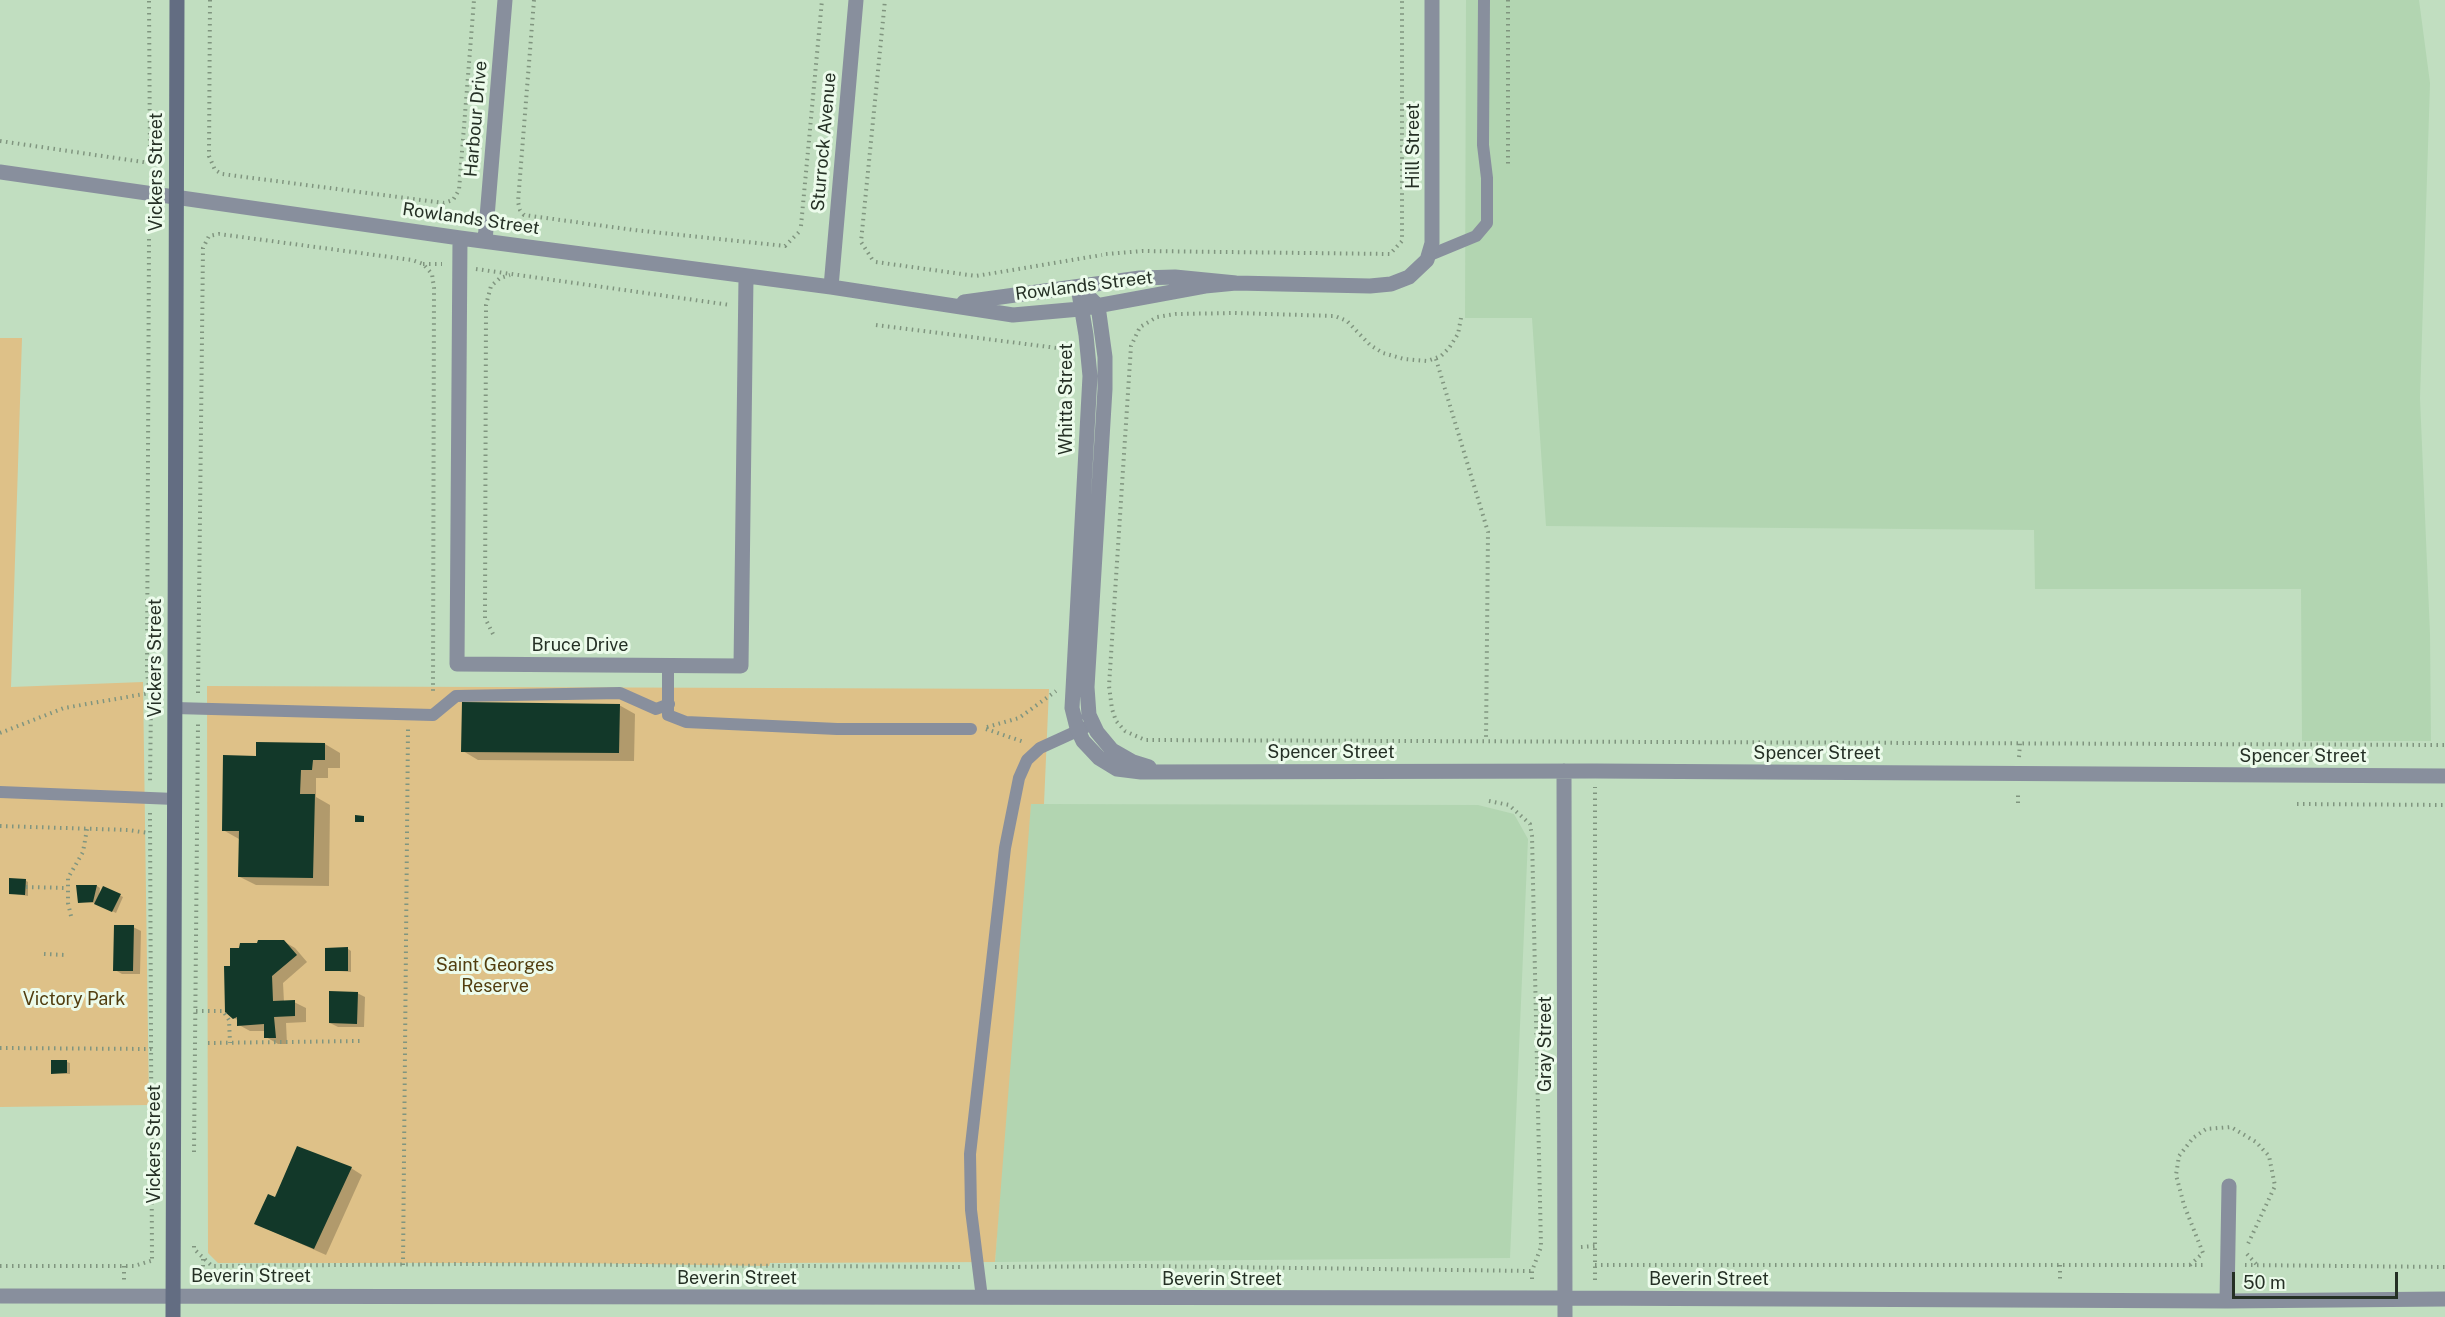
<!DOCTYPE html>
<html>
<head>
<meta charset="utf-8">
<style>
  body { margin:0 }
  #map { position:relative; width:2445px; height:1317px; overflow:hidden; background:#c1dec0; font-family:"Public Sans",sans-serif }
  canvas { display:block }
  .scale { position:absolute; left:2232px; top:1272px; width:166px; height:27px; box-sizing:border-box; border:3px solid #253025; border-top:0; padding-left:8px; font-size:18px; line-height:21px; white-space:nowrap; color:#253025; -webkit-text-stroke:4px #ecfbeb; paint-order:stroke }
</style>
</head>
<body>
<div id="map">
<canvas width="2445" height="1317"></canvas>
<div class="scale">50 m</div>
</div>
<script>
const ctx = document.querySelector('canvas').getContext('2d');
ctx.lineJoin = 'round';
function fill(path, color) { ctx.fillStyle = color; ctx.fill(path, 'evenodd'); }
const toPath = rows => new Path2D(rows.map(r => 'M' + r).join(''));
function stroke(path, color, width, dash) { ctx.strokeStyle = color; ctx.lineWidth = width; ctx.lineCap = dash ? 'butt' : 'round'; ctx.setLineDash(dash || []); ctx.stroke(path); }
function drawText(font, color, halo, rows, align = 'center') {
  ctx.font = font + ' "Public Sans",sans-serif'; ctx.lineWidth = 6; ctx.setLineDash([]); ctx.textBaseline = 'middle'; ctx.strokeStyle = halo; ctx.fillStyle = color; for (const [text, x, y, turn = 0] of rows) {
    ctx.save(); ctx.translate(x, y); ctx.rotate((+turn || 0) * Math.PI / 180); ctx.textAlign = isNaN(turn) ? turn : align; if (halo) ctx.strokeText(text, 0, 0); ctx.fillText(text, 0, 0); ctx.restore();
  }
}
const built = toPath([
  [1466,0,2419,0,2430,83,2420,398,2430,634,2431,741,2302,741,2301,589,2035,589,2034,530,1546,526,1532,318,1465,318],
  [1031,804,1478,805,1514,814,1528,839,1510,1258,995,1262,1018,922]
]);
const green = toPath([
  [0,338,22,338,11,687,143,682,149,1105,0,1107],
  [207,686,1049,689,1044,804,1031,804,995,1262,770,1263,769,1266,575,1263,218,1263,208,1253]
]);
const shadow = toPath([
  [619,705,635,714,634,761,478,760,463,751],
  [325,744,340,753,340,768,328,768,328,778,316,778,316,797,330,805,329,886,256,885,240,877,239,839,223,830,258,757],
  [25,880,28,882,28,896,10,893],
  [77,886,97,886,100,888,99,897,104,888,123,897,116,913,96,903,79,902],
  [133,927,141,931,140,974,122,974,115,970],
  [283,941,295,948,307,962,283,983,284,1002,294,1002,306,1008,306,1022,286,1023,287,1044,278,1044,266,1037,266,1031,250,1031,239,1025,239,1021,234,1018],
  [348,949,351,951,351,972,327,970],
  [357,993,365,997,364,1027,338,1027,330,1023],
  [67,1062,70,1063,70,1074,53,1073],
  [351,1168,362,1175,326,1255,256,1224]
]);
const building = toPath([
  [462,702,620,704,619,753,461,752],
  [256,742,325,743,325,760,313,760,312,770,301,770,300,794,315,794,313,878,238,877,239,831,222,831,223,755,256,756],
  [355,815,364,816,364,822,355,822],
  [9,878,26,879,25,895,9,894],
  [76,885,97,885,93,902,78,903],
  [103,886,121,894,112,912,94,904],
  [114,925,134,925,133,971,113,971],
  [258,940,284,940,297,955,272,976,273,1001,295,1000,295,1016,274,1017,276,1038,264,1038,264,1024,237,1026,237,1017,233,1019,225,1012,224,966,230,966,230,948,239,948,240,943,257,943],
  [348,947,348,971,325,971,325,948],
  [329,991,358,992,357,1024,329,1023],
  [51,1060,67,1060,67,1073,51,1074],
  [297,1146,352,1167,314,1249,254,1224,268,1194,275,1197]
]);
const path = toPath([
  [210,0,209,156,215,170,222,174,444,203,453,200,459,190,474,0],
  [534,0,518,202,520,210,524,215,634,230,785,246,799,232],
  [1508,0,1508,166],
  [0,141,150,163,149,0],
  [801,226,822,0],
  [149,239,147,673,151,702,150,782],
  [1106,254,1143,251,1390,254,1402,241,1402,0],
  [872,259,861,242,885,0],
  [876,262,976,276,1102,255],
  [423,264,442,264],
  [476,269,730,305],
  [1461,318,1458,334,1449,348,1441,356,1427,361,1404,359,1383,353,1370,345,1347,321,1335,316,1235,313,1176,314,1157,317,1140,327,1131,346,1109,686,1112,709,1116,721,1125,731,1145,740,2445,745],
  [876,325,1065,349],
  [1436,359,1488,532,1486,740],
  [493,634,485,618,486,305,491,286,500,278,510,275],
  [198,693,203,248,209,236,219,234,412,260,423,264,432,274,434,288,433,694],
  [987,727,1019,718,1056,691],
  [986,729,1024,742],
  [0,733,64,708,150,693],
  [2019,757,2020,743],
  [1489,801,1509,805,1530,824,1532,836,1541,1247,1532,1271,1532,1280],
  [2018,803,2018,792],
  [2297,804,2445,805],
  [150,813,152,1260],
  [0,826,128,830,149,833],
  [26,887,67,888],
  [71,916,68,903,68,878,83,852,87,829],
  [44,954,65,955],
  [196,1011,223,1011,229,1020,230,1043],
  [208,1043,360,1041],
  [0,1048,152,1049],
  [194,1152,198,724],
  [194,1246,194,1249,212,1266,468,1264,963,1267],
  [1581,1247,1596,1246],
  [2247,1254,2257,1265],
  [203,1259,203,1278],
  [403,1265,408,728],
  [1595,1265,2205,1265],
  [2060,1265,2060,1283],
  [2190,1265,2203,1253,2184,1205,2176,1175,2179,1156,2193,1138,2206,1129,2231,1127,2256,1142,2269,1156,2275,1186,2247,1246],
  [2245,1265,2445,1267],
  [0,1266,134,1266,154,1260],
  [124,1266,124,1280],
  [995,1267,1142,1266,1532,1271],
  [1595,1280,1595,787]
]);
const lane = toPath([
  [1430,255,1476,236,1487,223,1487,178,1483,145,1484,0],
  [668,665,668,715,686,722,837,729,971,729],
  [175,708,433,715,456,696,620,693,656,709,669,704],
  [0,792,175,799],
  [982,1298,971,1210,970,1154,1005,848,1019,778,1027,760,1040,748,1086,727]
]);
const street = toPath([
  [0,172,460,238,831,287,1013,315,1080,309,1205,286,1236,283],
  [460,238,457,664,741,666,746,277],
  [485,241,505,0],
  [831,287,856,0],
  [1078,287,1086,335,1090,376,1072,708,1077,728,1083,741,1099,758,1117,769,1141,772,1595,771,2445,776],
  [1091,299,1098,306,1105,357,1105,389,1087,687,1089,715,1097,732,1112,750,1133,762,1149,767],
  [964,302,1140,278,1175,277,1236,283,1370,286,1391,284,1409,277,1427,260,1432,243,1432,0],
  [1564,771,1565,1317],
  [0,1296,1565,1298,2227,1301,2445,1299],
  [2227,1301,2229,1186]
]);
const secondary = toPath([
  [173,1317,177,0]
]);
const streetNames = [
  ["Harbour Drive",476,119,-85],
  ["Sturrock Avenue",824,142,-85],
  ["Hill Street",1413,146,-90],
  ["Vickers Street",156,172,-90],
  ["Rowlands Street",471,219,8],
  ["Rowlands Street",1084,286,-7],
  ["Whitta Street",1066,399,-90],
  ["Bruce Drive",580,645],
  ["Vickers Street",155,658,-90],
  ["Spencer Street",1331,752],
  ["Spencer Street",1817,753],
  ["Spencer Street",2303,756],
  ["Gray Street",1545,1044,-90],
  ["Vickers Street",154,1144,-90],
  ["Beverin Street",251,1276],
  ["Beverin Street",737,1278],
  ["Beverin Street",1222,1279],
  ["Beverin Street",1709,1279]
];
const parkNames = [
  ["Saint Georges",495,965],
  ["Reserve",495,986],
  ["Victory Park",74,999]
];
fill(built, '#b2d5b1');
fill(green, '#dec188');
fill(shadow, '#0003');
fill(building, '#123829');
stroke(path, '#80957f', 4, [1.5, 4.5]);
stroke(lane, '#888f9d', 12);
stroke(street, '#888f9d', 15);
stroke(secondary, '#636d82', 15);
drawText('18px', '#253025', '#ecfbeb', streetNames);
drawText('18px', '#513d0f', '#ecfbeb', parkNames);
</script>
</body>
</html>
